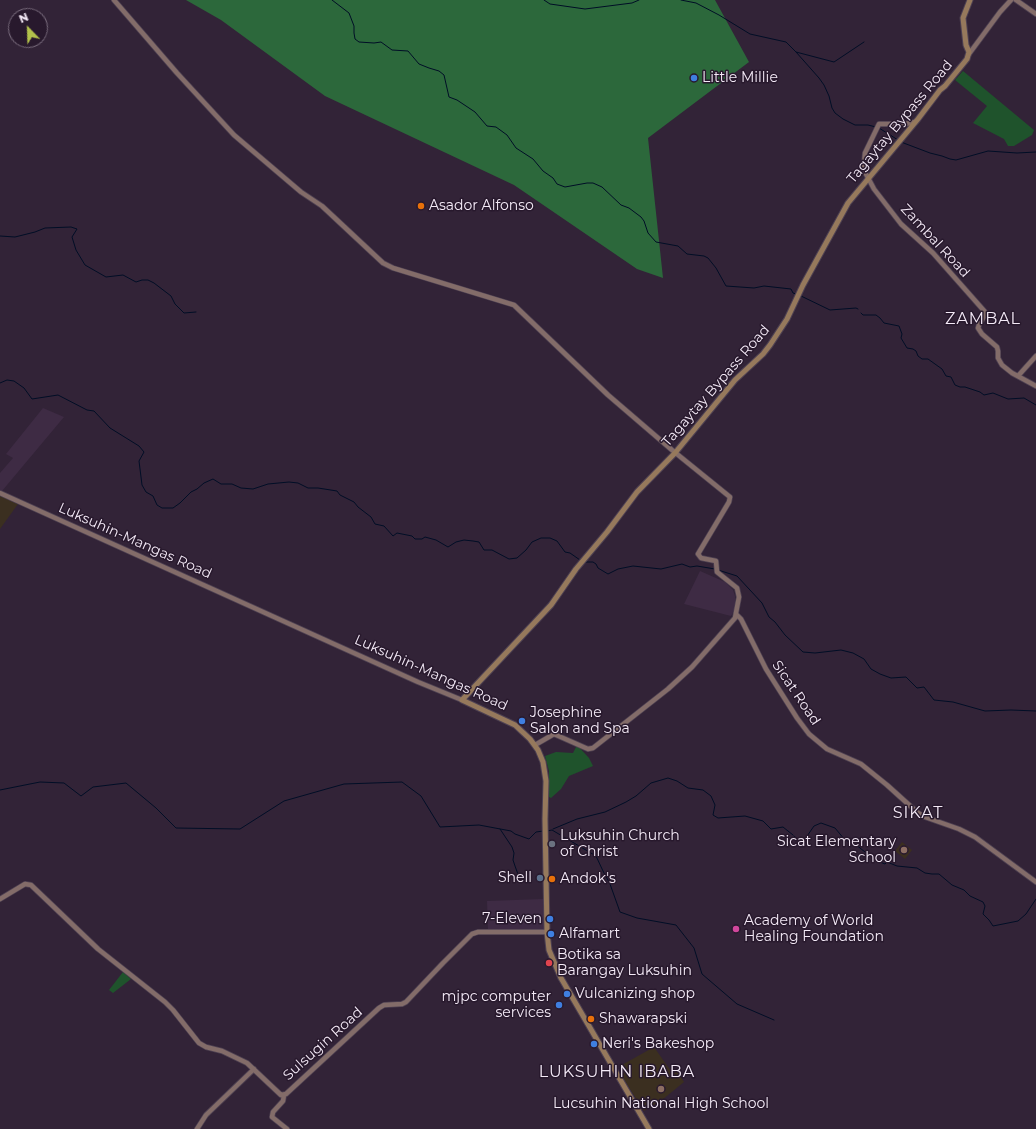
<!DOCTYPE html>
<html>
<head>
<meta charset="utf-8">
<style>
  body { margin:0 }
  #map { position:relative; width:1036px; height:1129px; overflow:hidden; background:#322337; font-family:Montserrat,sans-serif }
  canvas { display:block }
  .north { position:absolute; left:8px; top:8px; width:40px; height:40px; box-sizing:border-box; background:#28192d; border:1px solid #7a6d7e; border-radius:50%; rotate:337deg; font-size:11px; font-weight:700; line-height:16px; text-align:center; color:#f4eaf7 }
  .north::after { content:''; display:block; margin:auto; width:14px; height:18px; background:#b3c24b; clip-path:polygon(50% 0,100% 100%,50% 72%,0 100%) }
</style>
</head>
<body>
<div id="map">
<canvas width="1036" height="1129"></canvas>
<div class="north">N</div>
</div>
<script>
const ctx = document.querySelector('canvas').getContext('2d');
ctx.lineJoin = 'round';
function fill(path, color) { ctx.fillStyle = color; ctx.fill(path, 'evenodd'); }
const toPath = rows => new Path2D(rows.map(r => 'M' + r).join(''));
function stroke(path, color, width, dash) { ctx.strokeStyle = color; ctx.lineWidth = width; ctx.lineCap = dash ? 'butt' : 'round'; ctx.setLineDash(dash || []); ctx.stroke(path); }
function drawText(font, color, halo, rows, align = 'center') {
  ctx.font = font + ' Montserrat,sans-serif'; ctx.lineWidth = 3; ctx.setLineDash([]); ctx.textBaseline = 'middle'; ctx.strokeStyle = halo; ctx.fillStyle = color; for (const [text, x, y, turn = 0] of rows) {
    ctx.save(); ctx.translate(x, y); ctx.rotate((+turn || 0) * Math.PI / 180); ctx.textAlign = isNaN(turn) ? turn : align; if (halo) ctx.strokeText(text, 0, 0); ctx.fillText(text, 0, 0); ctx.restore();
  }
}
const built = toPath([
  [43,408,64,417,2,491,0,490,0,473,13,458,6,454],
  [700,571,725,582,733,590,735,596,735,603,734,611,731,616,684,604],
  [543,899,544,929,488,930,487,901]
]);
const education = toPath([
  [0,495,18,504,0,529],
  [902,842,912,850,905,859,895,851],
  [654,1047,673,1074,677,1071,684,1082,662,1100,644,1111,621,1075,624,1073,620,1066]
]);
const green = toPath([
  [963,71,1034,130,1032,135,1014,146,1008,146,1004,139,973,123,987,106,955,80],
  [577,745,589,758,593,766,569,776,561,789,551,798,549,797,549,771,545,756,556,752,573,753],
  [123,972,131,979,113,993,109,990]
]);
const forest = toPath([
  [186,0,715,0,749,62,648,138,663,278,637,269,514,185,325,96,221,20]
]);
const stream = toPath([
  [332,0,349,13,354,26,354,33,355,39,359,42,374,43,381,42,392,50,408,51,419,64,429,68,439,71,444,75,449,97,457,100,475,112,487,126,496,127,507,135,516,148,533,159,543,171,553,178,557,184,565,187,587,183,593,183,602,187,621,205,629,208,641,217,644,221,648,233,656,242,678,246,687,254,704,256,708,258,716,268,726,286,754,288,764,286,791,289,793,293,796,294],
  [544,0,550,4,585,9,632,3,639,0],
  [681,0,696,3,719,15,750,34,786,42,796,52,834,62,864,42],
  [796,52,819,78,824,85,829,96,832,108,835,113,843,119,855,125,868,125,876,127],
  [879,128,898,140],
  [901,142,930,153,942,156,950,159,956,160,988,151,1017,153,1036,152],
  [0,236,15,237,35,232,45,228,71,227,77,229,72,237,76,250,85,265,106,277,123,275,136,282,142,280,148,280,154,283,171,296,175,304,184,313,196,312],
  [801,296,830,310,856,308,858,309],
  [861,313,863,315,876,315,880,318,884,323,899,326,902,334,901,338,907,348,913,349,916,351,918,356,922,359,928,359,942,369,946,376,951,377,955,385,960,387,965,387,980,392,984,395,993,393,1008,399,1024,398,1036,405],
  [0,383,7,380,14,381,24,388,32,399,58,395,87,410,94,411,110,428,139,446,144,452,139,461,142,485,146,492,153,496,157,505,162,508,173,508,180,503,191,492,197,489,204,483,213,479,221,484,232,484,241,488,253,489,268,484,289,482,298,483,308,488,318,488,337,491,340,495,354,502,358,507,371,517,375,524,384,526,393,536,397,533,412,536,415,539,422,539,425,537,436,540,448,547,456,542,464,540,473,541,479,542,484,550,492,550,509,559,517,558,526,550,532,542,541,538,550,538,557,541,565,552,570,553,580,560],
  [585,562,593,562,596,564,598,568,608,574,618,569,633,566,661,569,682,564,690,567,697,566,715,569],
  [718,570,737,576,762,603,769,617,775,622,785,635,803,652,815,653,841,650,853,653,864,659,871,669,880,674,891,678,906,677,917,688,924,687,934,700,953,702,985,711,1011,710,1036,711],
  [0,790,40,782,64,783,81,796,93,787,126,783,156,808,176,828,240,829,284,801,344,784,402,782,421,796,440,827,479,825,511,831,515,834,529,839,536,832,543,831],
  [500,829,512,847,514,853,513,860,515,866,519,877],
  [553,829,577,819,605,812,626,802,636,796,651,783,668,778,677,781,688,788,703,790,711,796,715,805,713,815,718,818,745,816,763,821,771,829,783,827,793,835],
  [547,831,552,830,596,856,603,871,610,884,620,912,637,918,676,925,694,948,702,974,737,1004,774,1020],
  [794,836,801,842,805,839,814,826,821,823,835,828,845,840,855,844,865,852,880,862,885,864,887,862,897,866,917,868,925,873,932,874,939,874,952,885,964,890,970,896,983,902,985,906,983,914,989,920,993,926,1018,921,1026,914,1036,899]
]);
const secondary = toPath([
  [114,0,177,73,234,135,301,192,322,206,383,263,393,268,514,305,608,395,672,450,730,497,729,502,698,554,701,558,716,561,717,572,737,588,739,597,735,618,692,667,668,689,593,748,588,749,554,734,535,745],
  [1016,0,1036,14],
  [969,54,1000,12,1011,0],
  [915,122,905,124,879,124,865,153,864,165,866,174,874,189,901,224,933,253,986,313,979,325,978,328,982,334,997,347,998,351,998,358,1002,365,1012,373,1036,386],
  [1018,376,1036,356],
  [0,493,418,682,462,700],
  [736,614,741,619,766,669,797,718,809,734,827,749,861,764,887,785,918,813,925,817,959,829,975,837,1036,882],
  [0,899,25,884,31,885,98,949,165,1002,173,1010,199,1043,206,1047,222,1051,247,1063,281,1095,286,1094,379,1008,384,1005,402,1004,406,1002,443,963,472,934,478,932,547,932],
  [284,1095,283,1101,273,1112,272,1117,287,1129],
  [197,1129,206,1115,254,1069]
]);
const primary = toPath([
  [649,1129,561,978,549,950,547,932,545,819,546,781,543,762,538,750,530,739,515,725,462,700,551,605,576,569,607,532,637,492,675,453,735,380,763,354,770,345,787,319,803,285,848,203,918,119,940,90,945,86,967,59,969,52,966,45,963,18,970,0]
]);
const markers = [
  [694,78,4,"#3f7fe0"],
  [421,206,4,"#e8710a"],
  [522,721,4,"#3f7fe0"],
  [552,844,4,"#6b7280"],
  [904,850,4,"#8d6e63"],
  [540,878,4,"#5c6f8a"],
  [552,879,4,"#e8710a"],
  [550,919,4,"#3f7fe0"],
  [736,929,4,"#d1479c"],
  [551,934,4,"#3f7fe0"],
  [549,963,4,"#e0444e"],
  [567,994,4,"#3f7fe0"],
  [559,1005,4,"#3f7fe0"],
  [591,1019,4,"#e8710a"],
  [594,1044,4,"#3f7fe0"],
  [661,1089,4,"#8d6e63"]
];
const poiNames = [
  ["Little Millie",702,78],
  ["Asador Alfonso",429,206],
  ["Josephine",530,713],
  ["Salon and Spa",530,729],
  ["Luksuhin Church",560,836],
  ["of Christ",560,852],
  ["Sicat Elementary",896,842,"right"],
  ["School",896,858,"right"],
  ["Shell",532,878,"right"],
  ["Andok's",560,879],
  ["7-Eleven",542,919,"right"],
  ["Academy of World",744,921],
  ["Healing Foundation",744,937],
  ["Alfamart",559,934],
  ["Botika sa",557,955],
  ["Barangay Luksuhin",557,971],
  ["Vulcanizing shop",575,994],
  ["mjpc computer",551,997,"right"],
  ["services",551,1013,"right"],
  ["Shawarapski",599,1019],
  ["Neri's Bakeshop",602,1044],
  ["Lucsuhin National High School",661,1104,"center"]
];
const streetNames = [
  ["Tagaytay Bypass Road",900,122,-50],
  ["Zambal Road",935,241,47],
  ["Tagaytay Bypass Road",716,386,-49],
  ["Luksuhin-Mangas Road",135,541,24],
  ["Luksuhin-Mangas Road",431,673,24],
  ["Sicat Road",796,693,56],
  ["Sulsugin Road",323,1044,-42]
];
const quarterNames = [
  ["ZAMBAL",983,319],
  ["SIKAT",918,813],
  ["LUKSUHIN IBABA",617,1072]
];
fill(built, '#3e2b44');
fill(education, '#3b2f20');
fill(green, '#1f532c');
fill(forest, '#2c683b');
stroke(stream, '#000e26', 1);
stroke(secondary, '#4e4152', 6);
stroke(primary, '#4e4152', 7);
stroke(secondary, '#836c69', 4.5);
stroke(primary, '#96795c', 5);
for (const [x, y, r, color] of markers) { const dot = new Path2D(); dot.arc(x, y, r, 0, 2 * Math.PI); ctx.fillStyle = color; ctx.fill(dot); stroke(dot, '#28192d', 1.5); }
drawText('14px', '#f4eaf7', '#28192d', poiNames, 'left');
drawText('14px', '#f4eaf7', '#28192d', streetNames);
ctx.letterSpacing = '1px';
drawText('16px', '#f4eaf7', '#28192d', quarterNames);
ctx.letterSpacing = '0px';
</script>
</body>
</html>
